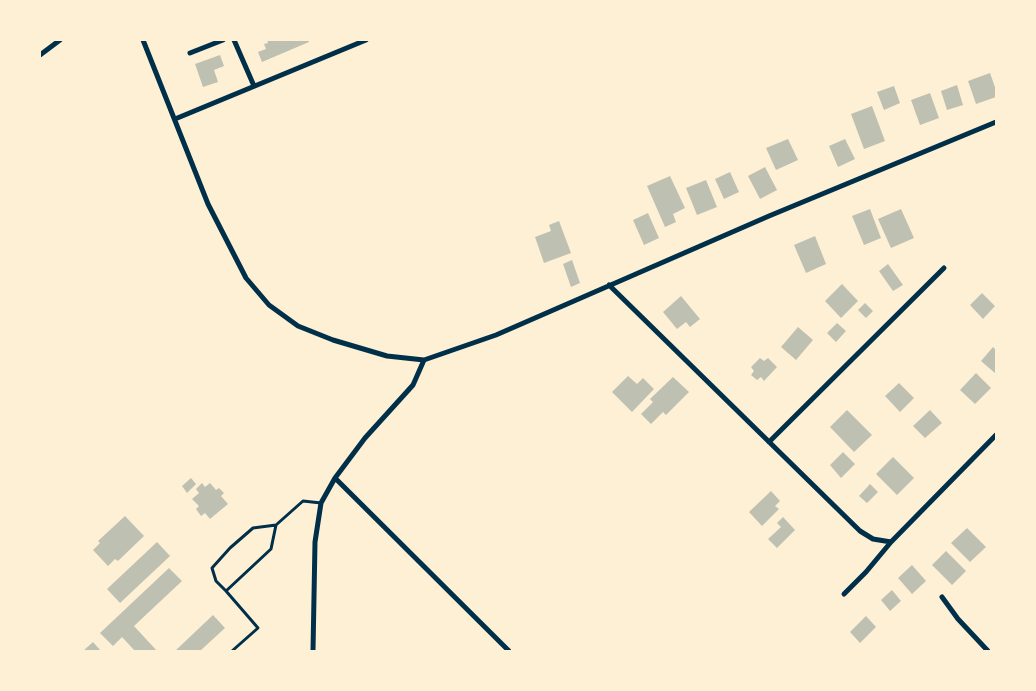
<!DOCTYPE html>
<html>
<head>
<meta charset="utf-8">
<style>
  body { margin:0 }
  #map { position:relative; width:1036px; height:691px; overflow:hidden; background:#fdf0d5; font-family:Arial,sans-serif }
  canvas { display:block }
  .frame { position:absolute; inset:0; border:41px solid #fdf0d5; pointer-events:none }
</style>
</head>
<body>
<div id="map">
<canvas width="1036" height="691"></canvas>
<div class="frame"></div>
</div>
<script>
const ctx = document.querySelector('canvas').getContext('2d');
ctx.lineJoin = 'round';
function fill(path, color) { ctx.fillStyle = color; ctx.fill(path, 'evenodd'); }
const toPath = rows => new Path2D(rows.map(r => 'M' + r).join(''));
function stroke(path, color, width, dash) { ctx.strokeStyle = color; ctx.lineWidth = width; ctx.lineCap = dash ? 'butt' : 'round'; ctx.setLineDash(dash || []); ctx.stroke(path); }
const building = toPath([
  [267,40,308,40,309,42,262,62,258,52,266,49,264,44,268,43],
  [220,55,224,66,214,70,218,82,203,87,195,64],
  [990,73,996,90,996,97,976,104,968,81],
  [957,85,963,105,947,110,941,91],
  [894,86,900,103,884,110,877,92],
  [930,93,939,118,920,125,911,100],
  [872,106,885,141,864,149,851,114],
  [788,139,798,160,776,170,766,148],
  [845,139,855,159,838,167,829,146],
  [765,167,777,190,760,199,748,176],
  [730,172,739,192,724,199,715,179],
  [670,176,685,208,673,214,676,222,665,227,647,186],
  [706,180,717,207,697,215,686,188],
  [870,209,881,238,864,245,852,216],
  [901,209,914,238,891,248,878,219],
  [648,213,659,238,644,245,633,220],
  [559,221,571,253,544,263,535,237,551,231,549,225],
  [815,236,826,264,806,273,794,245],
  [572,260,580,283,571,287,563,264],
  [888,264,903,285,893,291,879,271],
  [842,284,858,301,841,318,825,301],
  [982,293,995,306,983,319,970,305],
  [681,296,700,319,690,327,686,322,677,329,663,312],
  [865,303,873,311,866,318,858,310],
  [837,323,846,331,836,342,827,333],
  [798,327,813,340,796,360,781,347],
  [993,347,996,350,996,374,981,361],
  [760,358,764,361,768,358,777,367,764,381,761,377,757,380,751,375,754,371,751,367],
  [976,373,991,388,975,404,960,390],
  [628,376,637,384,643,378,654,389,632,412,612,392],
  [673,377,689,392,666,415,663,412,651,424,641,414,653,402,650,399],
  [899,383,914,398,900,412,885,396],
  [847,410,872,435,854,452,830,427],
  [930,410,942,423,925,438,913,426],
  [843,452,855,464,841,478,830,465],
  [893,457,914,478,897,495,876,474],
  [191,478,196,484,187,493,182,486],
  [202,483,205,487,210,483,216,490,219,488,224,493,221,496,228,504,210,519,205,513,201,516,196,509,199,506,192,499,199,493,196,489],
  [870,484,878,492,867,503,859,496],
  [771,491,780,501,775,506,779,509,762,526,749,512],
  [125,516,144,536,118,561,115,559,108,566,93,550,100,543,98,541],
  [783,517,795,530,777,548,768,539,781,527,777,523],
  [967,528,986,547,970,562,951,543],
  [157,542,170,556,120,603,107,589],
  [946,551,966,571,952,585,932,565],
  [912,565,926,581,912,594,898,578],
  [169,568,182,581,134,626,157,651,135,651,122,637,113,646,100,633],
  [892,590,901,601,890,611,881,600],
  [213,615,225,628,200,651,175,651],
  [866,616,876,627,860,643,850,632],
  [93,642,101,651,83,651]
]);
const service = toPath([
  [276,525,271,549,226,591,216,581,212,568,230,548,253,528,276,525,303,501,321,503],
  [226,591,258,628,232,651]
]);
const minor = toPath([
  [143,40,208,204,246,278,269,305,298,326,333,340,387,356,424,360,496,335,769,216,996,122],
  [234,40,254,86],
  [190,53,223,40],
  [40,55,60,40],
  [175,119,366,40],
  [609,285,860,531,873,539,891,542,996,435],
  [769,442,944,268],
  [335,478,509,651],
  [844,594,866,572,891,542],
  [942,597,958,619,988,651],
  [313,651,315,542,321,503,335,478,365,438,413,385,424,360]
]);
fill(building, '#bec0b2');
stroke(service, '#003049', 3);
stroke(minor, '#003049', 5);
</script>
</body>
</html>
